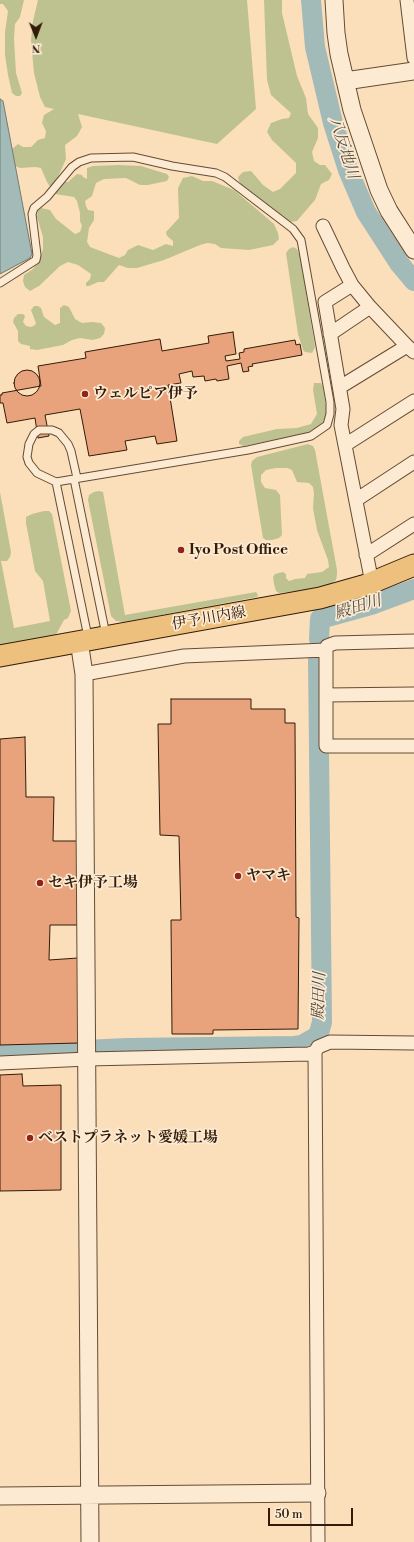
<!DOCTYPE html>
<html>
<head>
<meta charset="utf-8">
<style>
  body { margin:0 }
  #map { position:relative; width:414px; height:1542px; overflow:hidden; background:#fbdfba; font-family:"Libre Bodoni",serif }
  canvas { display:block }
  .north { position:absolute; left:16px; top:16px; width:40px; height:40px; -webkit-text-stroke:3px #fcead2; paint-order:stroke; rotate:179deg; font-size:11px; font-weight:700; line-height:16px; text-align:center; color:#321b08 }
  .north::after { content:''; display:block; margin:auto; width:14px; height:18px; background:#321b08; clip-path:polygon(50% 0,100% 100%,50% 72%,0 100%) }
  .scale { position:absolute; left:268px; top:1508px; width:85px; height:18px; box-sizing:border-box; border:2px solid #321b08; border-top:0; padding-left:5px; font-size:12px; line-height:14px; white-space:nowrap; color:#321b08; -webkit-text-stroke:3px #fcead2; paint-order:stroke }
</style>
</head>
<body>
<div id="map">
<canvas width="414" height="1542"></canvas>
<div class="north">N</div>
<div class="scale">50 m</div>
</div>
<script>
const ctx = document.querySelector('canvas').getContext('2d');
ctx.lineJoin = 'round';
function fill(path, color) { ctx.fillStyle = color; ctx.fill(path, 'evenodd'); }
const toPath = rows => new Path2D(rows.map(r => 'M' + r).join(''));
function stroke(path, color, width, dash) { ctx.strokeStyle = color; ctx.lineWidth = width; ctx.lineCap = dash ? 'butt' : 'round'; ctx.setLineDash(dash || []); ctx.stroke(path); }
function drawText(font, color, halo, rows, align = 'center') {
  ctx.font = font + ' "Libre Bodoni","Noto Serif JP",serif'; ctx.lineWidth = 3.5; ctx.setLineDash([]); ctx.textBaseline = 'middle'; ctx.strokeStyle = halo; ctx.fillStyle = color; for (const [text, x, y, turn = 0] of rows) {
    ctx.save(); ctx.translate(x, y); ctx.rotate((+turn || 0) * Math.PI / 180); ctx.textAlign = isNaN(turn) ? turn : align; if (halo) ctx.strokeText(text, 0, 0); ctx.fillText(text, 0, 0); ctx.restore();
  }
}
const green = toPath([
  [0,0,24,0,20,17,15,24,14,39,16,73,22,93,20,96,16,96,12,93,8,75,5,55,5,32,8,11,3,4,0,4],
  [38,0,247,0,256,109,217,144,78,114,82,127,77,136,65,145,66,159,58,177,64,182,68,182,77,174,82,175,83,177,87,179,87,168,93,166,119,165,141,166,167,174,169,177,167,181,148,185,140,185,126,178,104,179,96,183,92,196,85,201,86,206,88,210,94,211,94,220,89,228,87,242,90,247,119,258,125,255,128,250,138,245,153,250,166,244,173,246,173,241,167,236,166,232,179,218,178,188,183,178,192,176,203,181,212,181,234,190,261,213,274,224,278,233,279,239,273,245,249,250,221,248,215,244,207,243,200,245,164,260,137,268,128,268,119,265,104,282,98,282,89,286,86,286,86,283,90,279,91,274,78,265,68,262,60,266,39,286,30,291,25,287,23,281,24,275,33,269,39,261,43,249,43,237,37,217,38,210,41,208,50,210,56,219,75,234,80,232,82,226,80,221,80,213,77,201,74,197,55,194,47,182,41,168,35,167,20,168,15,166,12,149,18,144,23,147,31,147,38,140,45,138,46,131,42,123,44,115,54,109,45,107,40,97,34,73,31,40,33,21],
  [264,0,282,0,282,13,297,76,306,98,308,114,318,128,318,138,312,152,314,161,320,165,325,165,332,174,329,180,321,184,315,200,302,215,297,221,290,222,243,187,239,181,238,177,243,172,251,171,263,185,273,192,280,189,296,173,296,163,272,140,267,132,271,123,282,119,289,118,291,113,271,95,267,80],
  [293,247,297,249,300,256,315,347,312,353,305,352,303,350,298,334,286,253,289,249],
  [64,305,69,307,75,319,82,323,92,322,101,323,105,328,104,334,100,338,93,340,80,338,72,340,63,345,37,350,30,349,30,346,21,344,18,341,18,331,13,322,14,318,18,314,23,314,25,316,23,322,26,326,31,327,35,325,36,323,31,310,34,306,38,306,41,308,44,317,55,325,60,323,60,308],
  [314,383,321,383,323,387,326,407,326,416,323,422,316,428,307,433,244,446,239,444,239,441,243,437,277,429,297,428,311,424,317,414,313,390],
  [308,444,313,446,315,450,337,570,337,575,336,580,331,584,306,590,279,593,276,591,274,584,273,577,275,574,283,572,286,574,286,578,289,581,295,579,305,578,307,574,322,572,329,567,328,560,317,530,313,508,314,494,313,487,309,483,297,482,292,470,287,468,276,468,266,470,261,475,261,482,265,488,276,490,280,495,282,535,279,538,272,540,266,540,263,538,251,465,252,461,257,457],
  [99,491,103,492,125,615,256,592,258,595,257,597,124,622,116,621,111,616,88,500,89,495,94,492],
  [0,492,11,552,10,557,7,561,1,561,14,628,50,621,43,581,35,571,26,523,26,517,32,514,44,511,49,511,52,514,71,611,68,618,64,620,57,633,53,636,0,647]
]);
const water = toPath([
  [0,99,3,101,32,254,30,258,0,274,0,99]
]);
const river = toPath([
  [311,0,315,47,333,123,348,170,366,212,399,263,414,281],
  [319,639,320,619,374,604,414,589],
  [0,1054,127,1048,294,1046,302,1045,316,1037,319,1033,322,1022,318,659]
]);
const building = toPath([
  [233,332,236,354,225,356,226,361,240,359,239,353,244,352,244,349,295,340,296,345,300,344,302,355,252,364,253,366,248,367,249,371,243,372,241,363,227,366,229,379,217,381,216,379,205,381,204,376,193,377,192,371,179,374,181,383,168,385,177,441,157,444,155,436,125,441,127,450,89,456,80,409,45,415,49,436,38,438,35,418,7,423,3,403,0,403,0,395,2,395,2,393,41,386,38,366,86,358,85,352,160,339,162,351,209,343,208,336,233,332],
  '14 383a13 13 0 1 1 26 0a13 13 0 1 1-26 0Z',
  [171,699,251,699,251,709,285,709,285,723,295,723,296,917,299,918,298,1029,213,1030,213,1034,172,1034,171,920,181,920,179,836,160,835,158,724,171,724,171,699],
  [25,737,26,797,54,797,53,841,81,841,81,925,50,925,49,960,78,958,79,1043,0,1045,0,739,25,737],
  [22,1074,23,1086,61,1085,61,1190,0,1191,0,1075,22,1074]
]);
const service = toPath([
  [0,283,36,260,37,255,32,214,34,208,47,197,72,167,79,162,91,158,133,157,172,166,216,173,225,177,293,229,301,240,330,402,330,414,327,425,311,436,248,450,56,482,37,473,29,463,27,457,29,444,34,434,39,430,52,430,59,433,68,444,71,451,77,478],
  [74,479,106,635],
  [56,482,88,637]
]);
const minor = toPath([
  [407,0,414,58],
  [323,226,343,268,352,285,370,307,407,346,414,352],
  [352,285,325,302,343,409,341,425,372,583],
  [330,334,370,307],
  [340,387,407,346],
  [345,445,414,401],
  [356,500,414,462],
  [366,555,414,524],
  [414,641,335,643,327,646,326,650,326,746,414,746],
  [84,674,184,656,326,650],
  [326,695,414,694],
  [0,1063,88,1059,309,1054,315,1052],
  [318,1542,315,1052,318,1047,330,1042,414,1043]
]);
const tertiary = toPath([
  [334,0,336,33,339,54,352,110,379,190,389,211,414,250],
  [345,81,414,71],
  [79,641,84,674,90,1542],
  [0,1496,317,1493]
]);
const primary = toPath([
  [0,656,320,598,366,585,414,565]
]);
const markers = [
  [85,394,4,"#8f2418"],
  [181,550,4,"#8f2418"],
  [238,876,4,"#8f2418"],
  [40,883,4,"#8f2418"],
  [30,1138,4,"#8f2418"]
];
const poiNames = [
  ["ウェルピア伊予",93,394],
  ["Iyo Post Office",189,550],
  ["ヤマキ",246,876],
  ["セキ伊予工場",48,883],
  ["ベストプラネット愛媛工場",38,1138]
];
const streetNames = [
  ["伊予川内線",209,619,-10]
];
const waterNames = [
  ["八反地川",343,148,72],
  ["殿田川",358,608,-17],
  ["殿田川",320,996,-88]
];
fill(green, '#bec290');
fill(water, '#a2bab8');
stroke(water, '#757a72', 1);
stroke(river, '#a2bab8', 20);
fill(building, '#e8a37c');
stroke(building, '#321b08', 1);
stroke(service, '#644c34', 9);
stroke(minor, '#644c34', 15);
stroke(tertiary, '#644c34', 19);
stroke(primary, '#321b08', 23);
stroke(service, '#fcead2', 7);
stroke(minor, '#fcead2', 13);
stroke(tertiary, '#fcead2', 17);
stroke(primary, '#eec07d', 21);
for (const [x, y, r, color] of markers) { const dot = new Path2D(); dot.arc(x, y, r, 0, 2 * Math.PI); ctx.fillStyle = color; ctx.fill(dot); stroke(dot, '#fcead2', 1.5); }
drawText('bold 15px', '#321b08', '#fcead2', poiNames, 'left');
drawText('15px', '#321b08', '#fcead2', streetNames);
drawText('italic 16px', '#544b3d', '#fcead2', waterNames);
</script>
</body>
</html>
